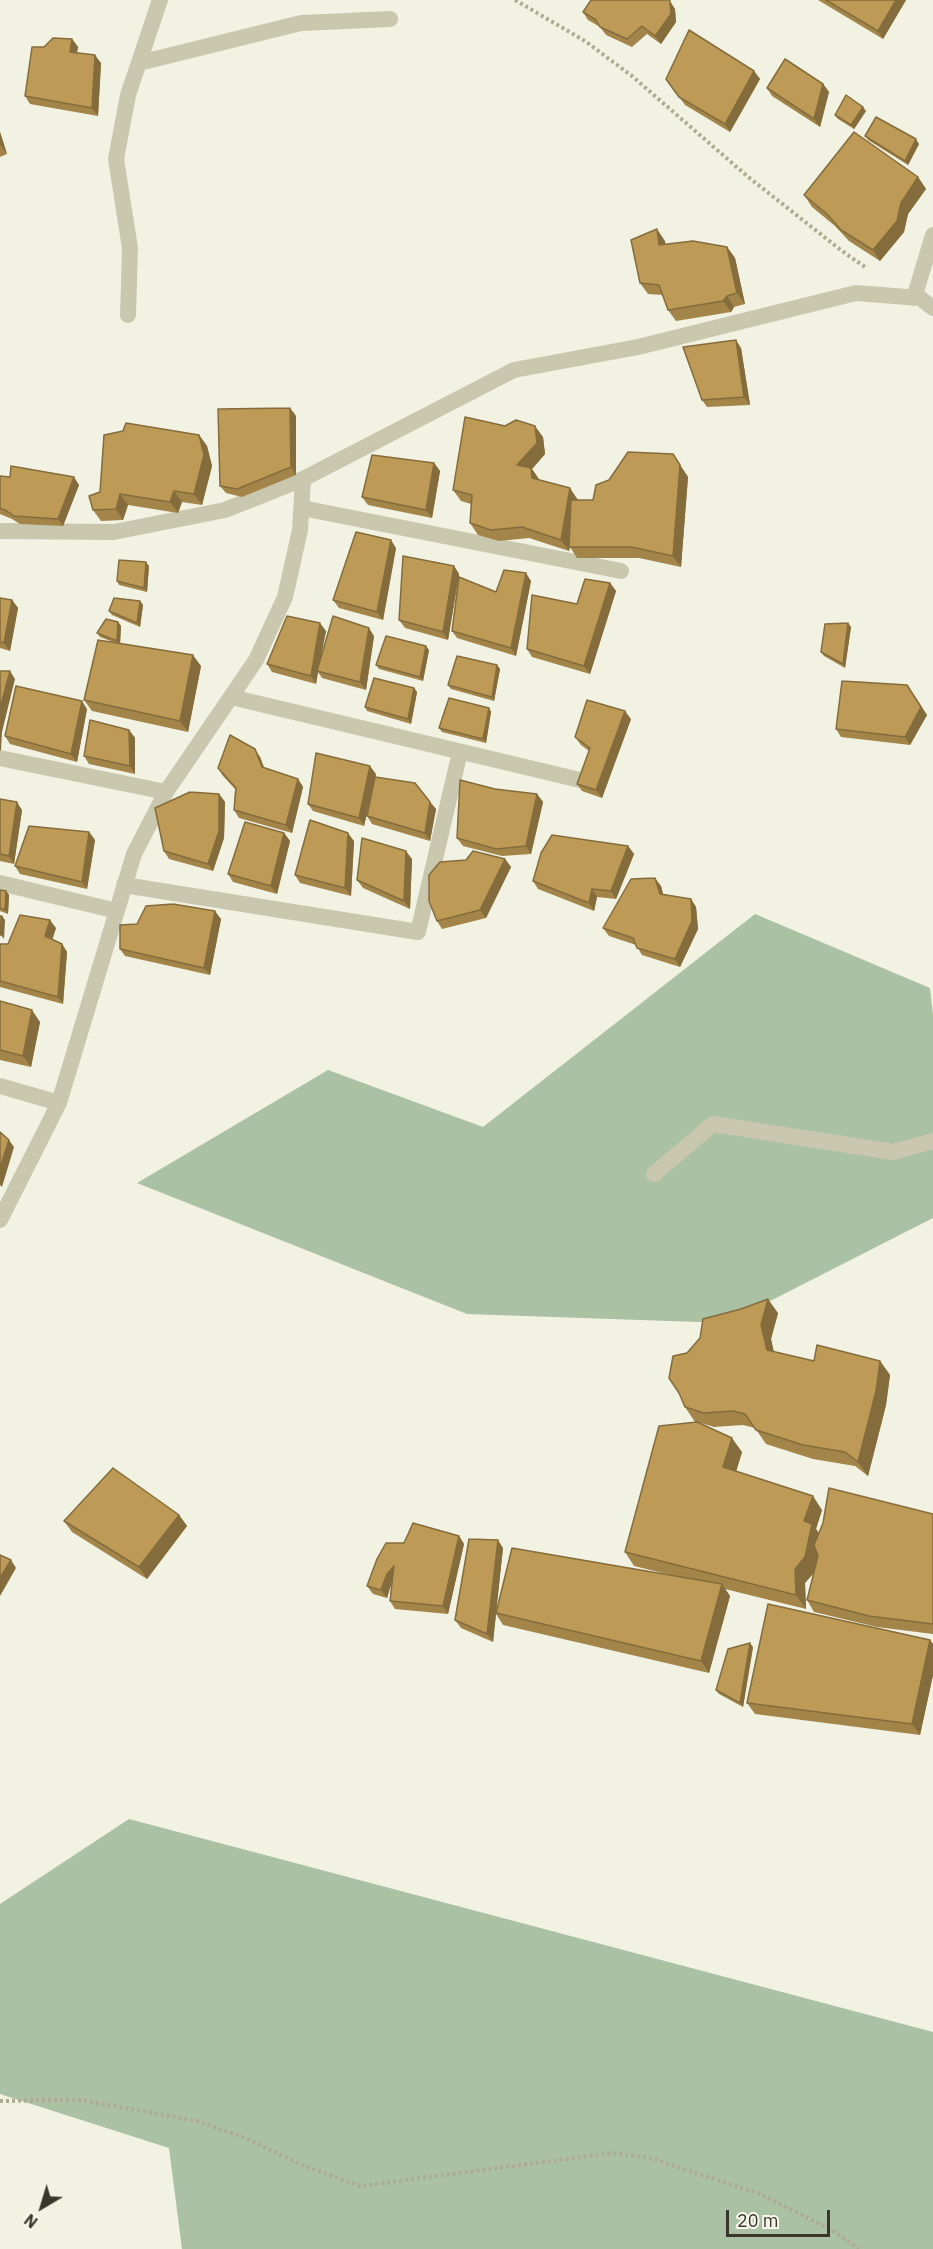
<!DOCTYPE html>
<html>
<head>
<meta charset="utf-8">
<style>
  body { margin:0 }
  #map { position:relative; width:933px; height:2249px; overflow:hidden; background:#f2f2e3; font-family:"IBM Plex Sans",sans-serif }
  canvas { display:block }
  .north { position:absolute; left:12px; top:2177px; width:60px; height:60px; -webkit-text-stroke:4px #faf9ef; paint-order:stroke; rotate:218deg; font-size:16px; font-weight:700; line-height:24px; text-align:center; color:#3a362c }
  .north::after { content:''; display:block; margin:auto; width:21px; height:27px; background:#3a362c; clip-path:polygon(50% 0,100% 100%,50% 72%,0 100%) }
  .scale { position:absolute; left:726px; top:2210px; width:104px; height:27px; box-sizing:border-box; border:3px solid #3a362c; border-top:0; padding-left:8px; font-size:18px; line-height:21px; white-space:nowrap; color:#3a362c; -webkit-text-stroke:4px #faf9ef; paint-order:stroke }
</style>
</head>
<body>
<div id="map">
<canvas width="933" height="2249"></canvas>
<div class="north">N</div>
<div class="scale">20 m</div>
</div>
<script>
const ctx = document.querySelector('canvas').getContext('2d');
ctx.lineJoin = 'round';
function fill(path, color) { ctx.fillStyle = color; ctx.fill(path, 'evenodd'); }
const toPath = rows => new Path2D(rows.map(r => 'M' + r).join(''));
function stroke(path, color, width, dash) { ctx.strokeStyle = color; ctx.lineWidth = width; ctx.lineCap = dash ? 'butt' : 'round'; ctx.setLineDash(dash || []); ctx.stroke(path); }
const green = toPath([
  [755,914,930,988,933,1015,933,1218,727,1323,467,1314,137,1183,328,1070,483,1127],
  [129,1819,933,2032,933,2249,182,2249,169,2148,0,2094,0,1904]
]);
const path = toPath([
  [515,0,585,41,632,76,747,176,842,251,865,267],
  [0,2101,81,2100,197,2121,245,2138,302,2165,360,2186,613,2153,650,2158,760,2194,832,2230,859,2249]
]);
const service = toPath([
  [139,63,301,23,390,19],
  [128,315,130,248,116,159,128,95,160,0]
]);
const minor = toPath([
  [914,298,933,235],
  [302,508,621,571],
  [0,531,114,532,225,510,303,479,514,370,638,347,856,293,920,298,933,308],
  [231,697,580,780],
  [0,758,166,792],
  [0,883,117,911],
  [124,885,418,932,460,752],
  [0,1086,59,1103],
  [654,1174,713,1124,893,1152,933,1141],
  [0,1220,59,1103,134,854,166,792,256,660,285,597,300,530,303,479]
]);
const wall = toPath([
  [818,0,906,0,883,39],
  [675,9,676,22,661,44,647,34,632,47,606,35,600,27,588,20,583,12],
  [72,39,78,47,77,53,101,63,98,116,30,104,25,96,44,47],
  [754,71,760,79,730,132,685,105,666,79],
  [823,84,829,92,820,127,772,96,767,88],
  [866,111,854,129,838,119,835,115],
  [0,132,7,154,0,157],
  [865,136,919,144,908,165,868,140],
  [918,177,926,189,908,214,904,232,880,261,849,241,835,226,812,207,804,195],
  [665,241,665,244,727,247,735,258,745,304,734,307,731,312,676,321,668,310,663,295,648,294,640,283],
  [741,348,750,405,707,407,702,400],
  [290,408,296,416,296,475,242,497,226,493,220,486],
  [199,435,207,446,212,466,202,505,182,502,178,513,128,505,123,520,101,521,93,510,100,492],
  [543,437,545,454,532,469,539,480,578,500,593,500,673,454,688,477,681,567,639,558,577,558,570,547,569,551,529,538,499,541,478,535,470,523,471,504,461,501,453,490],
  [434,463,440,471,432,518,368,505,362,497],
  [0,476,79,485,63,526,20,524,12,519,0,514],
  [396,548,383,620,339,608,333,600],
  [149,566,147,592,119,585,117,581],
  [454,566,459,574,459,577,496,592,531,581,516,656,457,638,452,631,458,581,448,640,405,628,399,620],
  [610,583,616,591,590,674,532,657,527,649,577,604],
  [0,598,12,600,18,608,10,651,0,648],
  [140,601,143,605,140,627,112,615,109,611],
  [118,622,121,626,120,643,201,666,188,732,92,711,84,700,113,642,100,637,97,633],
  [848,623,851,627,845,668,824,656,821,652],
  [326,631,321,656,374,636,366,690,322,678,318,672,316,684,272,672,267,664],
  [429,650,423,681,379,669,376,665],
  [497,665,500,669,494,701,451,689,448,685],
  [907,685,927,715,910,745,841,737,836,729],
  [414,688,417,692,411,724,367,711,365,707],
  [489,708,491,712,486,743,442,732,439,728],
  [87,709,77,762,10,744,5,736],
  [631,719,602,798,582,791,577,784,589,751,581,745,575,737],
  [129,730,135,738,135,774,89,764,84,756],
  [260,757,264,768,298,779,303,787,292,833,239,818,234,810,235,789,223,776,218,768],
  [376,774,364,826,313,811,308,804],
  [495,789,537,794,543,802,531,854,502,856,463,846,457,838],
  [219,794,225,802,224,838,213,871,169,859,164,851],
  [0,799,22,810,14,864,0,861],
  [430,802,436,809,430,841,372,824,367,816],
  [89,832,95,840,87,889,20,874,15,866],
  [284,833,290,841,277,894,233,882,228,874],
  [354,841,351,896,300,883,295,875],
  [628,846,634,854,616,899,597,897,594,911,538,889,533,881],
  [412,859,410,909,363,888,357,880],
  [505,859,511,867,486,918,442,929,437,921],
  [661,886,663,894,691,899,696,907,698,929,680,967,642,955,636,945,609,936,603,928],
  [0,890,6,891,9,895,8,914,0,911],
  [221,919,210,975,125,956,120,949],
  [56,928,52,939,62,944,67,952,63,1004,0,987,0,944,8,944],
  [0,1001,40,1022,31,1067,0,1060],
  [778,1313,771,1339,774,1352,814,1361,880,1361,890,1375,886,1405,868,1476,855,1466,813,1459,766,1444,755,1428,743,1425,714,1427,697,1422,742,1452,736,1471,822,1510,816,1529,819,1533,933,1514,933,1634,877,1627,814,1612,807,1600,814,1573,805,1583,806,1609,725,1589,730,1596,709,1673,503,1625,496,1614,493,1642,461,1628,455,1620,503,1548,496,1611,675,1576,634,1566,625,1552,697,1422,695,1422,685,1407,687,1353],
  [179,1515,187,1526,147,1579,72,1532,64,1521],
  [459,1536,464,1544,448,1614,395,1609,390,1601,392,1582,387,1598,373,1594,367,1586,404,1543],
  [930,1640,933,1644,933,1675,920,1735,755,1714,747,1703],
  [753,1647,743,1707,719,1694,716,1690]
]);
const shadedWall = toPath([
  [896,0,906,0,883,39,878,31],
  [670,1,675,9,676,22,661,44,655,36],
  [72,39,78,47,75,60,70,52],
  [95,55,101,63,98,116,92,108],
  [754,71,760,79,730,132,725,124],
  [823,84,829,92,820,127,814,119],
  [863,107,866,111,854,129,851,125],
  [0,132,7,154,1,146,0,143],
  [916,139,919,144,908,165,905,161],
  [918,177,926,189,908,214,904,232,880,261,873,250,901,203],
  [657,229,665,241,667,256,659,245],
  [727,247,735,258,745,304,737,293],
  [727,296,734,307,731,312,723,301],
  [736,340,741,348,750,405,744,397],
  [290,408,296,416,296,475,291,467],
  [535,426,543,437,545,454,532,469,539,479,539,489,532,478,517,465],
  [199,435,207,446,212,466,202,505,194,494],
  [434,463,440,471,432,518,426,510],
  [680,465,688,477,681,567,673,556],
  [74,477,79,485,63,526,58,519],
  [570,488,578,500,569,551,561,540],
  [174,491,182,502,178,513,170,502],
  [120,494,128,505,123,520,116,509],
  [391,540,396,548,383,620,377,612],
  [146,562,149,566,147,592,144,588],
  [454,566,459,574,448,640,443,632],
  [526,573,531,581,516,656,511,648],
  [610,583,616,591,590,674,584,666],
  [12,600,18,608,10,651,4,643],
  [140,601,143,605,140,627,137,623],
  [118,622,121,626,120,645,117,641],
  [320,623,326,631,318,671,317,671,318,672,316,684,311,676],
  [848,623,851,627,845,668,843,664],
  [369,628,374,636,366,690,360,682],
  [426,646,429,650,423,681,420,677],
  [193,655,201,666,188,732,180,721],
  [497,665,500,669,494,701,492,697],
  [10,671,15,679,2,732,1,751,0,750,0,709],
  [907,685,927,715,910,745,905,737],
  [414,688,417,692,411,724,408,719],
  [82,701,87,709,77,762,71,754],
  [489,708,491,712,486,743,483,739],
  [625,711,631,719,602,798,596,790],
  [129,730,135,738,135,774,130,766],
  [255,749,260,757,267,775,262,767],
  [370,766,376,774,364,826,359,818],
  [298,779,303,787,292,833,286,825],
  [219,794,225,802,224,838,213,871,208,864],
  [537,794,543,802,531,854,526,846],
  [17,802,22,810,14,864,9,856],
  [430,802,436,809,430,841,425,833],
  [89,832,95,840,87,889,82,882],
  [284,833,290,841,277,894,271,886],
  [348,833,354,841,351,896,345,888],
  [628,846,634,854,616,899,611,891],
  [406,851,412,859,410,909,404,901],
  [505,859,511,867,486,918,480,910],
  [655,878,661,886,665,902,660,894],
  [592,889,597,897,594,911,589,903],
  [6,891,9,895,8,914,5,910],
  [691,899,696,907,698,929,680,967,675,959],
  [215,911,221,919,210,975,204,968],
  [2,916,5,920,4,939,1,935],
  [50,920,56,928,51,944,45,936],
  [62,944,67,952,63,1004,58,997],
  [32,1010,40,1022,31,1067,23,1056],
  [9,1140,14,1147,2,1187,0,1185,0,1168],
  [768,1299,778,1313,771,1339,776,1364,767,1350,761,1325],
  [880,1361,890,1375,886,1405,868,1476,858,1462],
  [732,1438,742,1452,733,1482,723,1467],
  [813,1496,822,1510,816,1529,822,1538,815,1571,805,1583,806,1609,796,1595,795,1569,804,1521],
  [179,1515,187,1526,147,1579,139,1567],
  [459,1536,464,1544,448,1614,443,1606],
  [498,1540,503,1548,493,1642,487,1634],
  [11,1560,16,1568,0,1596,0,1578],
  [394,1566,392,1581,387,1598,381,1590,387,1574],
  [722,1584,730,1596,709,1673,701,1661],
  [930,1640,933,1644,933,1675,920,1735,912,1724],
  [750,1643,753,1647,743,1707,740,1703]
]);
const building = toPath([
  [591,0,669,0,670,1,671,14,655,36,642,26,627,39,600,27,596,20,583,12,591,0],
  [826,0,896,0,878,31,826,0],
  [689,30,754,71,725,124,679,97,666,79,689,30],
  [53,38,72,39,70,52,95,55,92,108,25,96,32,47,44,47,53,38],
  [785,59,823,84,814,119,767,88,785,59],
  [846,95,863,107,851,125,835,115,846,95],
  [876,117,916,139,905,161,865,136,876,117],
  [854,132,918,177,901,203,897,221,873,250,841,230,828,215,804,195,854,132],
  [657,229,659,245,693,241,727,247,737,293,727,296,723,301,668,310,659,285,640,283,631,240,657,229],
  [736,340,744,397,702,400,683,347,736,340],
  [290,408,291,467,237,489,220,486,218,409,290,408],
  [465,417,505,426,516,420,535,426,537,443,517,465,531,468,532,478,570,488,561,540,522,527,491,530,470,523,472,495,453,490,465,417],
  [126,423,199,435,204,455,194,494,174,491,170,502,120,494,116,509,93,510,89,496,100,492,104,435,123,431,126,423],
  [628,452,673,454,680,465,673,556,631,547,569,547,571,500,593,500,596,485,609,480,628,452],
  [372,455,434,463,426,510,362,497,372,455],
  [11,466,74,477,58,519,14,516,7,511,0,508,0,476,10,477,11,466],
  [356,532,391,540,377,612,333,600,356,532],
  [403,556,454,566,443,632,399,620,403,556],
  [119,560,146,562,144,588,117,581,119,560],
  [504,570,526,573,511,648,452,631,459,577,496,592,504,570],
  [585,579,610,583,584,666,527,649,532,595,577,604,585,579],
  [0,598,12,600,4,643,0,642,0,598],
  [114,598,140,601,137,623,109,611,114,598],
  [287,616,320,623,311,676,267,664,287,616],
  [333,616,369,628,360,682,317,671,333,616],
  [106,619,118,622,117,641,97,633,106,619],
  [848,623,843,664,821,652,825,624,848,623],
  [386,636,426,646,420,677,376,665,386,636],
  [98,640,193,655,180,721,84,700,98,640],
  [457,656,497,665,492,697,448,685,457,656],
  [0,671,10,671,0,709,0,671],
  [374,678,414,688,408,719,365,707,374,678],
  [842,681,907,685,921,707,905,737,836,729,842,681],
  [16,686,82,701,71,754,5,736,16,686],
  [449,698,489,708,483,739,439,728,449,698],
  [587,700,625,711,596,790,577,784,590,748,575,737,587,700],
  [90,720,129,730,130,766,84,756,90,720],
  [230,735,255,749,262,767,298,779,286,825,234,810,236,788,218,768,230,735],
  [316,753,370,766,359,818,308,804,316,753],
  [375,777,415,783,430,802,425,833,367,816,375,777],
  [460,780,495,789,537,794,526,846,496,849,457,838,460,780],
  [190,792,219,794,219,831,208,864,164,851,155,808,190,792],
  [0,799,17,802,9,856,0,854,0,799],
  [310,820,348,833,345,888,295,875,310,820],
  [245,822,284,833,271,886,228,874,245,822],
  [29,826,89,832,82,882,15,866,29,826],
  [552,835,628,846,611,891,592,889,589,903,533,881,541,853,552,835],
  [362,838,406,851,404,901,357,880,362,838],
  [473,851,505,859,480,910,437,921,429,901,429,875,440,862,466,860,473,851],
  [655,878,660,894,691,899,692,921,675,959,637,948,633,938,603,928,631,879,655,878],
  [0,890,6,891,5,910,0,908,0,890],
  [173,904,215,911,204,968,120,949,120,925,137,924,146,906,173,904],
  [20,915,50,920,45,936,62,944,58,997,0,981,0,944,8,944,20,915],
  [0,916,2,916,1,935,0,935,0,916],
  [0,1001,32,1010,23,1056,0,1050,0,1001],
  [0,1132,9,1140,0,1168,0,1132],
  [768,1299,761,1325,767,1350,814,1361,817,1345,880,1361,876,1391,858,1462,845,1452,803,1445,756,1430,745,1414,733,1411,704,1413,685,1407,679,1393,669,1378,673,1356,687,1353,700,1338,703,1319,741,1309,768,1299],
  [697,1422,732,1438,723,1467,813,1496,804,1521,812,1524,805,1557,795,1569,796,1595,625,1552,659,1426,697,1422],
  [113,1468,179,1515,139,1567,64,1521,113,1468],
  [829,1488,933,1514,933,1624,869,1616,807,1600,818,1556,814,1545,823,1523,829,1488],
  [413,1523,459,1536,443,1606,390,1601,394,1566,387,1574,381,1590,367,1586,377,1559,386,1543,404,1543,413,1523],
  [469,1539,498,1540,487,1634,455,1620,469,1539],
  [512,1548,722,1584,701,1661,496,1613,512,1548],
  [0,1555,11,1560,0,1578,0,1555],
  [768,1604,930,1640,912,1724,747,1703,768,1604],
  [750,1643,740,1703,716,1690,728,1649,750,1643]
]);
fill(green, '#aac1a3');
stroke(path, '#afab92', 4, [3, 3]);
stroke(service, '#cac7af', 16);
stroke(minor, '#cac7af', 16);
fill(wall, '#a3854a');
fill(shadedWall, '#846c3c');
fill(building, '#bd9b56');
stroke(building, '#846c3c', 1.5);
</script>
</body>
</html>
